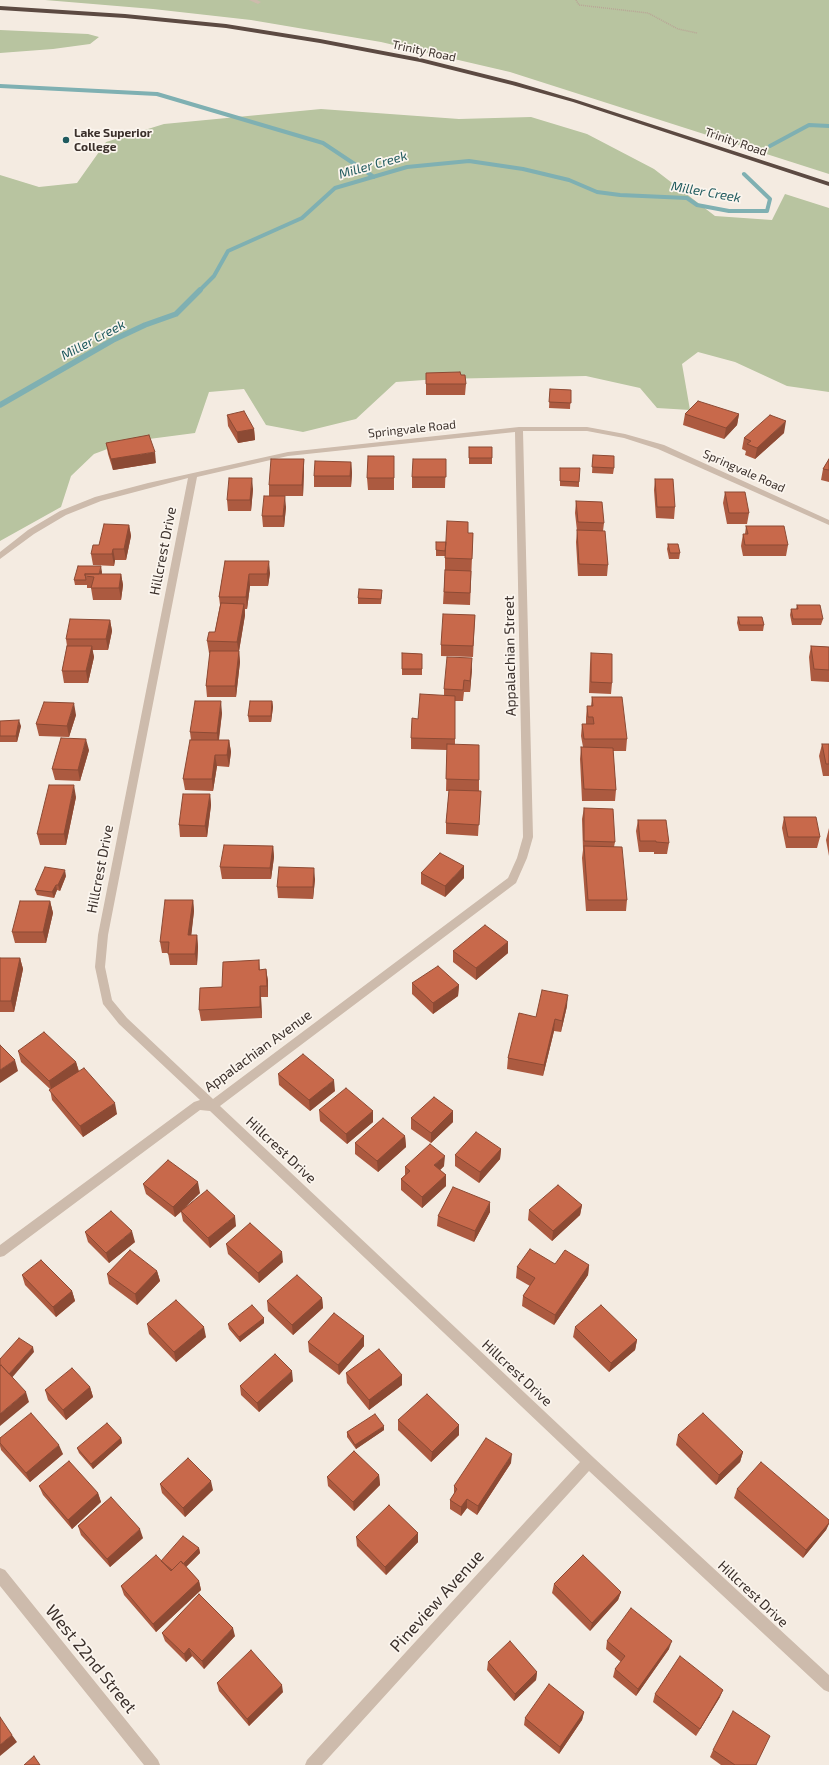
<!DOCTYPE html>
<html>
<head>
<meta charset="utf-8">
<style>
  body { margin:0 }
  canvas { display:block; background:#f4ebe1 }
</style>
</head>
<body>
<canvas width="829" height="1765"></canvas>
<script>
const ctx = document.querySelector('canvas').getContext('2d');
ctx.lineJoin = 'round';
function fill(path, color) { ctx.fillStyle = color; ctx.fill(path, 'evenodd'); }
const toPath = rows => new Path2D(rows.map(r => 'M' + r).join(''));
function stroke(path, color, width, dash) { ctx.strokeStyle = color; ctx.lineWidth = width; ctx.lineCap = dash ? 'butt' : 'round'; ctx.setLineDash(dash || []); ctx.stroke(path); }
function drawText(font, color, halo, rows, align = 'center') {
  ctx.font = font + ' "Exo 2",sans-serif'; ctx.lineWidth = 3.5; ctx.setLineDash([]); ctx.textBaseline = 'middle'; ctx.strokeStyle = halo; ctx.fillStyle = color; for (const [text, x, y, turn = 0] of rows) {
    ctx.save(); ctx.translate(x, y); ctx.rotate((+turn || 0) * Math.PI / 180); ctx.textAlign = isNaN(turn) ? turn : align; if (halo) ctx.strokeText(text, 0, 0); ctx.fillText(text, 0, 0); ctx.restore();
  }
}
const green = toPath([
  [45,0,829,0,829,174,510,72,381,42,251,20,153,9],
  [0,30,88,34,99,37,90,44,53,49,0,53],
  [321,109,459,119,531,117,587,134,654,169,715,216,772,220,785,194,829,208,829,392,787,386,735,362,698,352,682,364,690,410,657,408,640,388,586,376,438,379,396,382,356,419,303,432,266,425,244,389,209,392,195,433,126,442,94,454,71,476,61,507,0,541,0,175,39,187,77,183,106,142,164,124]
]);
const streamFar1 = toPath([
  [0,86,157,94,323,143,374,177],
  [770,146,809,125,829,126],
  [199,291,214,276,228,251,302,218,335,188,407,167,469,161,523,169,569,180,597,192,620,195,687,198,697,205,729,211,767,211,770,199,744,174]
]);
const stream = toPath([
  [0,405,113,340,145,325,176,314,200,290]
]);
const path = toPath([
  [576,0,579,5,648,13,678,29,697,33]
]);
const street = toPath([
  [249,0,257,0,261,2,258,4,249,0],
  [519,427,587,427,625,434,664,445,829,520,829,525,658,449,624,438,587,431,523,431,533,837,527,858,516,883,220,1106,594,1458,829,1675,829,1692,824,1690,589,1471,322,1765,305,1765,307,1760,580,1462,210,1111,200,1110,4,1256,0,1257,0,1245,194,1102,200,1100,119,1024,103,1004,95,967,98,935,188,478,101,501,66,515,34,534,0,559,0,552,28,530,60,511,95,497,148,483,288,452,519,427],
  [515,432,523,837,517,858,508,878,213,1099,127,1018,112,1000,105,967,108,935,197,477,288,456,515,432],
  [0,1568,5,1570,158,1760,160,1765,144,1765,0,1586,0,1568]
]);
const highway = toPath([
  [0,6,125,14,226,24,320,39,420,58,516,82,577,100,829,182,829,186,573,102,512,85,420,62,320,43,226,28,125,18,0,10,0,6]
]);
const wall = toPath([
  [426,373,466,384,465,395,426,395],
  [550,389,571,390,570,409,549,408],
  [685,414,739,414,737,425,724,439,683,425],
  [227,415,254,429,255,440,238,443,228,426],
  [784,433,755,459,745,455,746,451,742,449,744,438],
  [106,443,156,463,113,470,108,454],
  [469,447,492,458,492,464,469,464],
  [593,455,614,468,613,474,592,473],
  [394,456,394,490,368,490,367,478],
  [304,459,304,470,303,496,269,496,269,485],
  [446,459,445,488,412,488,412,477],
  [829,459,829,482,821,480,823,469],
  [351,462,352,473,351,487,314,487,314,476],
  [560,468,579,482,579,487,560,486],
  [655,479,675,507,674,519,656,518,654,490],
  [253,489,251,511,228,511,227,500],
  [725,492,749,513,747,524,727,524,723,503],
  [576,501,604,523,603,531,608,565,607,576,578,576,576,542,577,531,575,513],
  [286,507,284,527,263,527,262,516],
  [129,525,131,536,126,560,115,560,114,566,93,565,91,554,99,545],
  [746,526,788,545,786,556,743,556,741,546,743,534,745,534],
  [468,533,473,533,470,605,443,604,445,570,445,556,436,556,436,550,446,542],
  [668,544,680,553,679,559,669,559,667,549],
  [225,561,270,573,268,586,250,586,247,609,245,609,245,615,239,651,240,662,236,697,207,697,206,686,210,653,209,653,207,641,215,632,220,605,219,597],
  [102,572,102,574,121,574,123,585,121,600,93,600,91,588,87,588,87,585,75,585,74,580],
  [382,595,381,604,358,604,358,598],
  [797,605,823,619,821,625,792,625,790,615,791,609,796,609],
  [475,615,473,657,441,656,441,645],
  [738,617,764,625,763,631,739,631,737,623],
  [110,620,112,631,108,650,92,650,94,657,88,683,64,683,62,671,67,646,66,639],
  [811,646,829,647,829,682,811,681,809,657],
  [402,653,422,654,422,675,402,675],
  [591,653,612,683,611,694,589,693,590,664],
  [472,669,470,692,464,692,463,701,455,701,455,745,479,780,479,791,480,803,478,836,446,834,446,823,449,791,446,791,447,750,411,749,411,738,418,719,444,695,444,689],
  [592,697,627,739,626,751,613,751,616,790,615,801,582,801,580,759,581,747,583,747,581,736,582,724,586,724,586,718,587,706,591,706],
  [272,701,273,707,271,722,249,722,248,716],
  [222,713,219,740,229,740,231,752,229,767,217,766,213,791,185,790,183,779,191,740,190,732],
  [76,715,69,737,39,736,36,724],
  [0,721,21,726,17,742,0,742],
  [822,744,829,744,829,776,823,776,819,756],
  [89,750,80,781,55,780,52,769],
  [210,794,211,805,207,837,180,837,179,825],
  [76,797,66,845,40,845,37,834],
  [584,808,615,842,614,847,627,900,626,911,586,911,582,858,583,850,582,819],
  [784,817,820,837,817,848,786,848,782,828],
  [638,820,669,843,667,854,654,854,654,852,639,852,636,831],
  [829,828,829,856,826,840],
  [273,846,274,857,271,879,222,879,220,867],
  [421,873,464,878,445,897,421,884],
  [66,876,60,891,57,890,54,898,37,895,35,890],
  [315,879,313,899,278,898,277,887],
  [193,900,194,911,191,935,197,935,198,947,197,965,170,965,168,953,162,953,160,942],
  [50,901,53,913,46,943,15,943,12,932],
  [508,942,508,953,476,980,453,962,453,951],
  [0,958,20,958,23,969,14,1012,0,1012],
  [259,960,260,970,266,969,268,981,268,997,261,997,262,1018,201,1021,199,1010,222,987],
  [412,983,459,985,458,996,433,1014,412,994],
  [567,1006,561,1032,554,1031,543,1076,507,1069,508,1058,536,1017],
  [18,1051,76,1062,79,1071,117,1114,83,1137,52,1100,50,1089,21,1062],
  [278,1074,335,1091,310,1111,279,1085],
  [319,1110,373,1111,373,1122,347,1144,320,1121],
  [411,1118,453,1122,431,1143,411,1129],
  [405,1136,406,1147,378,1172,355,1154,355,1143],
  [501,1149,500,1159,479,1183,455,1166,455,1155],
  [444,1166,440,1170,446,1175,446,1186,422,1208,401,1190,401,1179,405,1175,405,1167],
  [143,1184,200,1193,185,1207,236,1226,210,1248,183,1221,181,1212,175,1217,146,1194],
  [582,1205,580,1215,552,1241,528,1220,529,1210],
  [490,1212,474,1242,437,1226,438,1216],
  [85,1232,135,1242,109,1263,88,1242],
  [226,1244,283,1262,259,1283,228,1254],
  [555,1264,589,1265,588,1275,554,1325,522,1306,523,1296,530,1286,516,1278,517,1267],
  [157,1271,160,1281,137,1305,109,1284,107,1274],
  [22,1275,72,1291,75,1301,56,1317,25,1285],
  [322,1298,323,1308,293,1335,268,1311,267,1301],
  [264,1318,264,1323,240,1342,229,1329,228,1324],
  [147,1324,206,1337,176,1362,149,1334],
  [575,1327,637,1340,635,1350,609,1372,573,1337],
  [364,1336,364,1346,339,1375,309,1352,308,1342],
  [346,1373,402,1375,402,1385,369,1410,347,1383],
  [293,1381,259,1412,241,1395,240,1386],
  [90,1387,93,1397,66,1420,48,1400,45,1390],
  [398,1420,459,1435,431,1462,398,1430],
  [384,1430,356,1449,347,1437,347,1432],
  [678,1435,743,1452,740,1462,716,1485,676,1445],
  [0,1438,63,1454,30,1482,1,1450,0,1446],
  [121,1438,122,1443,93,1469,79,1453,77,1448],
  [511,1463,477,1515,467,1508,461,1516,450,1509,450,1500,454,1495,454,1486],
  [379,1475,380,1485,354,1511,328,1486,327,1477],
  [160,1484,213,1490,185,1517,162,1493],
  [39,1486,98,1493,101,1502,72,1529,43,1495],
  [737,1489,829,1520,829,1524,826,1530,803,1558,734,1498],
  [78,1526,143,1538,110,1567,81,1535],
  [418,1533,418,1542,386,1575,357,1546,356,1537],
  [199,1548,200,1553,186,1567,199,1581,201,1590,156,1632,124,1595,121,1586,161,1561],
  [554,1584,621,1592,618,1600,590,1631,552,1593],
  [162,1633,235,1636,204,1669,192,1656,186,1662,165,1641],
  [607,1641,669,1649,636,1696,613,1677,615,1669,621,1662,606,1649],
  [488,1662,537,1672,536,1680,514,1701,487,1670],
  [217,1683,283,1692,249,1726,219,1691],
  [655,1694,720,1697,696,1736,653,1702],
  [584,1712,582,1720,559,1754,524,1725,525,1718],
  [713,1750,756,1765,721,1765,710,1757]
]);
const shadedWall = toPath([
  [739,414,737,425,724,439,726,428],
  [786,421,784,433,755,459,757,448],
  [254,429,255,440,238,443,237,432],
  [155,452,156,463,113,470,111,459],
  [304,459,304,470,303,496,302,485],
  [351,462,352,473,351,487,350,476],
  [252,478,253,489,251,511,250,500],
  [285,496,286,507,284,527,283,516],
  [129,525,131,536,126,560,124,549],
  [113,549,115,560,114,566,112,554],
  [269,561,270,573,268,586,267,574],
  [101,566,102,572,99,586,98,580],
  [121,574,123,585,121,600,119,588],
  [249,574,250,586,247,609,246,597],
  [244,604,245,615,239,651,240,662,236,697,235,686,239,654,237,642],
  [110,620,112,631,108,650,106,639],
  [92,646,94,657,88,683,86,671],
  [472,658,472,669,470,692,470,681],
  [221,701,222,713,218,744,217,733],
  [272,701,273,707,271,722,271,716],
  [74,703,76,715,69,737,67,726],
  [19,720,21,726,17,742,16,736],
  [86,739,89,750,80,781,78,770],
  [229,740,231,752,229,767,227,755],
  [215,755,217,766,213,791,212,779],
  [74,785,76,797,66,845,64,834],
  [210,794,211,805,207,837,205,826],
  [273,846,274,857,271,879,270,868],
  [464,866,464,878,445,897,445,886],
  [314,868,315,879,313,899,313,887],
  [65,870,66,876,60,891,58,885],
  [56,885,57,890,54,898,52,892],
  [193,900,194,911,190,947,188,935],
  [50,901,53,913,46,943,43,932],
  [197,935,198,947,197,965,195,954],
  [508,942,508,953,476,980,476,968],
  [20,958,23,969,14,1012,11,1001],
  [266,969,268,981,268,997,267,986],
  [459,985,458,996,433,1014,433,1003],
  [260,986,261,997,262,1018,260,1007],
  [568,995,567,1006,561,1032,562,1021],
  [555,1019,554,1031,543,1076,544,1065],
  [15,1060,18,1071,0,1083,0,1070],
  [76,1062,79,1073,52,1092,49,1081],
  [334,1080,335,1091,310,1111,309,1100],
  [115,1103,117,1114,83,1137,80,1126],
  [373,1111,373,1122,347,1144,346,1134],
  [453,1111,453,1122,431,1143,431,1133],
  [405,1136,406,1147,378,1172,377,1161],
  [501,1149,500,1159,479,1183,480,1172],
  [445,1156,444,1166,434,1176,434,1165],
  [446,1175,446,1186,422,1208,422,1197],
  [198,1182,200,1193,175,1217,173,1207],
  [490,1202,490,1212,474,1242,475,1231],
  [582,1205,580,1215,552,1241,553,1231],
  [235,1216,236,1226,210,1248,208,1238],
  [132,1231,135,1242,109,1263,106,1253],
  [282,1252,283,1262,259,1283,258,1273],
  [589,1265,588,1275,554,1325,555,1315],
  [157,1271,160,1281,137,1305,135,1294],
  [72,1291,75,1301,56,1317,53,1307],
  [322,1298,323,1308,293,1335,292,1325],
  [264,1318,264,1323,240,1342,239,1337],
  [204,1327,206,1337,176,1362,174,1352],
  [364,1336,364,1346,339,1375,338,1365],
  [637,1340,635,1350,609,1372,611,1363],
  [33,1347,34,1352,10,1380,8,1375],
  [292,1371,293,1381,259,1412,257,1403],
  [402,1375,402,1385,369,1410,369,1400],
  [90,1387,93,1397,66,1420,63,1410],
  [26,1392,29,1402,0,1426,0,1414],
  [459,1425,459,1435,431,1462,432,1452],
  [384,1426,384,1430,356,1449,355,1445],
  [121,1438,122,1443,93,1469,91,1464],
  [59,1445,63,1454,30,1482,26,1473],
  [743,1452,740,1462,716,1485,719,1475],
  [512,1454,511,1463,477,1515,478,1506],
  [379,1475,380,1485,354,1511,353,1502],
  [211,1481,213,1490,185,1517,183,1508],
  [98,1493,101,1502,72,1529,68,1520],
  [467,1499,467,1508,461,1516,461,1507],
  [829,1523,826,1530,803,1558,806,1550],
  [140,1529,143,1538,110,1567,107,1559],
  [418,1533,418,1542,386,1575,385,1567],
  [199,1548,200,1553,176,1577,175,1573],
  [199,1581,201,1590,156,1632,153,1624],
  [621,1592,618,1600,590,1631,592,1623],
  [233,1628,235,1636,204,1669,202,1661],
  [672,1641,669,1649,636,1696,638,1689],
  [189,1648,192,1656,186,1662,184,1654],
  [537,1672,536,1680,514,1701,515,1694],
  [282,1685,283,1692,249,1726,247,1719],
  [723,1690,720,1697,696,1736,700,1729],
  [584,1712,582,1720,559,1754,560,1747],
  [12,1735,17,1742,0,1756,0,1745]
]);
const building = toPath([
  [460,372,461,375,465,375,466,384,426,384,426,373,460,372],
  [550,389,571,390,571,403,549,402,550,389],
  [698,401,739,414,726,428,685,414,698,401],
  [244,411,254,429,237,432,227,415,244,411],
  [770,415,786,421,757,448,747,444,751,441,744,438,770,415],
  [149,435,155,452,111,459,106,443,149,435],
  [469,447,492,447,492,458,469,458,469,447],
  [593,455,614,456,614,468,592,467,593,455],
  [368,456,394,456,394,478,367,478,368,456],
  [271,459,304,459,302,485,269,485,271,459],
  [413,459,446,459,446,477,412,477,413,459],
  [829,459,829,470,823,469,829,459],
  [315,461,351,462,350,476,314,476,315,461],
  [560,468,580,468,579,482,560,481,560,468],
  [229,478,252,478,250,500,227,500,229,478],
  [655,479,673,479,675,507,657,507,655,479],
  [725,492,745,492,749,513,729,513,725,492],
  [264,496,285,496,283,516,262,516,264,496],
  [576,501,602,502,604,523,578,522,576,501],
  [447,521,468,522,468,533,473,533,472,559,445,558,447,521],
  [104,524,129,525,124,549,113,549,112,554,91,554,93,545,99,545,104,524],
  [746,526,784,526,788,545,745,545,743,534,748,534,746,526],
  [577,530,605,531,608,565,579,564,577,530],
  [436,542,446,542,445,551,436,550,436,542],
  [668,544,678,544,680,553,670,553,668,544],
  [225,561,269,561,267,574,249,574,246,597,219,597,225,561],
  [78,566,101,566,99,574,85,574,86,580,74,580,78,566],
  [445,570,471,571,470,593,444,592,445,570],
  [85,574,121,574,119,588,91,588,94,577,85,576,85,574],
  [359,589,382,590,381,599,358,598,359,589],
  [221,603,244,604,237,642,207,641,209,632,215,632,221,603],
  [797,605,820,605,823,619,793,619,791,609,798,609,797,605],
  [443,614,475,615,473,646,441,645,443,614],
  [738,617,762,617,764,625,740,625,738,617],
  [70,619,110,620,106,639,66,639,70,619],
  [67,646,92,646,86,671,62,671,67,646],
  [811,646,829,647,829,670,814,669,811,646],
  [210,651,239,651,235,686,206,686,210,651],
  [402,653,422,654,422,669,402,669,402,653],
  [591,653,612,654,612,683,591,682,591,653],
  [447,657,472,658,470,681,464,680,463,690,444,689,447,657],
  [420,694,455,696,455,739,411,738,412,718,418,719,420,694],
  [592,697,622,697,627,739,584,739,582,724,594,724,593,717,588,717,587,706,593,706,592,697],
  [195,701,221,701,217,733,190,732,195,701],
  [250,701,272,701,271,716,248,716,250,701],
  [44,702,74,703,67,726,36,724,44,702],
  [19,720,16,736,0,736,0,721,19,720],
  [61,738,86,739,78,770,52,769,61,738],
  [190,740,229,740,227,755,215,755,212,779,183,779,190,740],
  [447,744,479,745,479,780,446,779,447,744],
  [822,744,829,744,829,764,826,764,822,744],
  [581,747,613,748,616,790,584,789,581,747],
  [49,785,74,785,64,834,37,834,49,785],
  [449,790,481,791,479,825,446,823,449,790],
  [183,794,210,794,205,826,179,825,183,794],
  [584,808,613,809,615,842,584,841,584,808],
  [784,817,816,817,820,837,788,837,784,817],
  [638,820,666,820,669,843,656,842,656,841,640,841,638,820],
  [224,845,273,846,270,868,220,867,224,845],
  [584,846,622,847,627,900,588,900,584,846],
  [440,853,464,866,445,886,421,873,440,853],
  [45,867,65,870,58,885,56,885,52,892,35,890,45,867],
  [279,867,314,868,313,887,277,887,279,867],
  [165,900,193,900,188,935,197,935,195,954,168,954,169,942,160,942,165,900],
  [20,901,50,901,43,932,12,932,20,901],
  [485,925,508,942,476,968,453,951,485,925],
  [0,958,20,958,11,1001,0,1001,0,958],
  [259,960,259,970,266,969,267,986,260,986,260,1007,199,1010,200,988,222,987,223,962,259,960],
  [438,966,459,985,433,1003,412,983,438,966],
  [542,990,568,995,562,1021,555,1019,544,1065,508,1058,519,1013,536,1017,542,990],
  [44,1032,76,1062,49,1081,18,1051,44,1032],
  [0,1045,15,1060,0,1070,0,1045],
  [303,1054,334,1080,309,1100,278,1074,303,1054],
  [84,1068,115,1103,80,1126,49,1090,84,1068],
  [346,1088,373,1111,346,1134,319,1110,346,1088],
  [434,1097,453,1111,431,1133,411,1118,434,1097],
  [383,1118,405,1136,377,1161,355,1143,383,1118],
  [476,1132,501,1149,480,1172,455,1155,476,1132],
  [430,1144,445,1156,434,1165,446,1175,422,1197,401,1179,410,1171,405,1167,430,1144],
  [168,1160,198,1182,173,1207,143,1184,168,1160],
  [558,1185,582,1205,553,1231,529,1210,558,1185],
  [453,1187,490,1202,475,1231,438,1216,453,1187],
  [207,1190,235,1216,208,1238,181,1211,207,1190],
  [111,1211,132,1231,106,1253,85,1232,111,1211],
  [250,1223,282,1252,258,1273,226,1244,250,1223],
  [530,1249,555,1264,565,1250,589,1265,555,1315,523,1296,535,1278,517,1267,530,1249],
  [130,1250,157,1271,135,1294,107,1274,130,1250],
  [41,1260,72,1291,53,1307,22,1275,41,1260],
  [297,1275,322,1298,292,1325,267,1301,297,1275],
  [176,1300,204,1327,174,1352,147,1324,176,1300],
  [252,1305,264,1318,239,1337,228,1324,252,1305],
  [601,1305,637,1340,611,1363,575,1327,601,1305],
  [334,1313,364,1336,338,1365,308,1342,334,1313],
  [19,1338,33,1347,9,1374,1,1365,0,1366,0,1359,19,1338],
  [379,1349,402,1375,369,1400,346,1373,379,1349],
  [275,1354,292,1371,257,1403,240,1386,275,1354],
  [1,1365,26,1392,0,1414,0,1366,1,1365],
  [72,1368,90,1387,63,1410,45,1390,72,1368],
  [427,1394,459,1425,432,1452,398,1420,427,1394],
  [31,1413,59,1445,26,1473,0,1443,0,1438,31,1413],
  [703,1413,743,1452,719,1475,678,1435,703,1413],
  [375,1414,384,1426,355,1445,347,1432,375,1414],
  [107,1423,121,1438,91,1464,77,1448,107,1423],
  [486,1438,512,1454,478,1506,467,1499,461,1507,450,1500,457,1489,454,1486,486,1438],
  [354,1451,379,1475,353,1502,327,1477,354,1451],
  [188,1458,211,1481,183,1508,160,1484,188,1458],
  [69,1461,98,1493,68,1520,39,1486,69,1461],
  [761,1462,829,1520,829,1523,806,1550,737,1489,761,1462],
  [111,1497,140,1529,107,1559,78,1526,111,1497],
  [389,1505,418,1533,385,1567,356,1537,389,1505],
  [183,1536,199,1548,183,1564,181,1561,172,1570,161,1561,183,1536],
  [156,1555,171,1571,181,1561,199,1581,153,1624,121,1586,156,1555],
  [583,1555,621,1592,592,1623,554,1584,583,1555],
  [199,1594,233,1628,202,1661,189,1648,184,1654,162,1633,199,1594],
  [631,1608,672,1641,638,1689,615,1669,625,1656,607,1641,631,1608],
  [510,1641,537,1672,515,1694,488,1662,510,1641],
  [251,1650,282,1685,247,1719,217,1683,251,1650],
  [680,1656,723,1690,700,1729,655,1694,680,1656],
  [549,1684,584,1712,560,1747,525,1718,549,1684],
  [733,1711,770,1736,756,1765,735,1765,713,1750,733,1711],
  [0,1717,12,1735,0,1745,0,1717],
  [34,1756,40,1765,24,1765,34,1756]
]);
const markers = [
  [66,140,4,"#1f5a5e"]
];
const farStreetnames = [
  ["Trinity Road",424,51,12],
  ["Trinity Road",736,142,19],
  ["Springvale Road",412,429,-6],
  ["Springvale Road",744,471,24]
];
const farPoinames = [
  ["Lake Superior",74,133],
  ["College",74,147]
];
const farWaternames = [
  ["Miller Creek",373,165,-16],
  ["Miller Creek",706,192,10],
  ["Miller Creek",93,340,-28]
];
const streetNames = [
  ["Hillcrest Drive",163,551,-79],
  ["Appalachian Street",510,656,-91],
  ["Hillcrest Drive",100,869,-79],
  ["Appalachian Avenue",258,1051,-36],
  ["Hillcrest Drive",281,1150,43],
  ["Hillcrest Drive",517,1373,43],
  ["Hillcrest Drive",753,1594,43]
];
const nearStreetnames = [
  ["Pineview Avenue",437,1601,-48],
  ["West 22nd Street",91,1659,51]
];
fill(green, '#b8c4a0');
stroke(streamFar1, '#7fb0b2', 4);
stroke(stream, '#7fb0b2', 5.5);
stroke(path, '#b9a596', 1.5, [1, 1]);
fill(street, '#cdbbac');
fill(highway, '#5c4a42');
fill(wall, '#ac5a40');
fill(shadedWall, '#8c4a34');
fill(building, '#c8694b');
stroke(building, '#8c4a34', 1);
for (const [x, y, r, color] of markers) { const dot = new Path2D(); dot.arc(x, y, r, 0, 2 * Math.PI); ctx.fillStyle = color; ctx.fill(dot); stroke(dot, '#fbf5ee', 1.5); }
drawText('12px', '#3b302b', '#fbf5ee', farStreetnames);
drawText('bold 12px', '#3b302b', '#fbf5ee', farPoinames, 'left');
drawText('italic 13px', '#1f5a5e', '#fbf5ee', farWaternames);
drawText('14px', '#3b302b', '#fbf5ee', streetNames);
drawText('17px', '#3b302b', '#fbf5ee', nearStreetnames);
</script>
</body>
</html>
